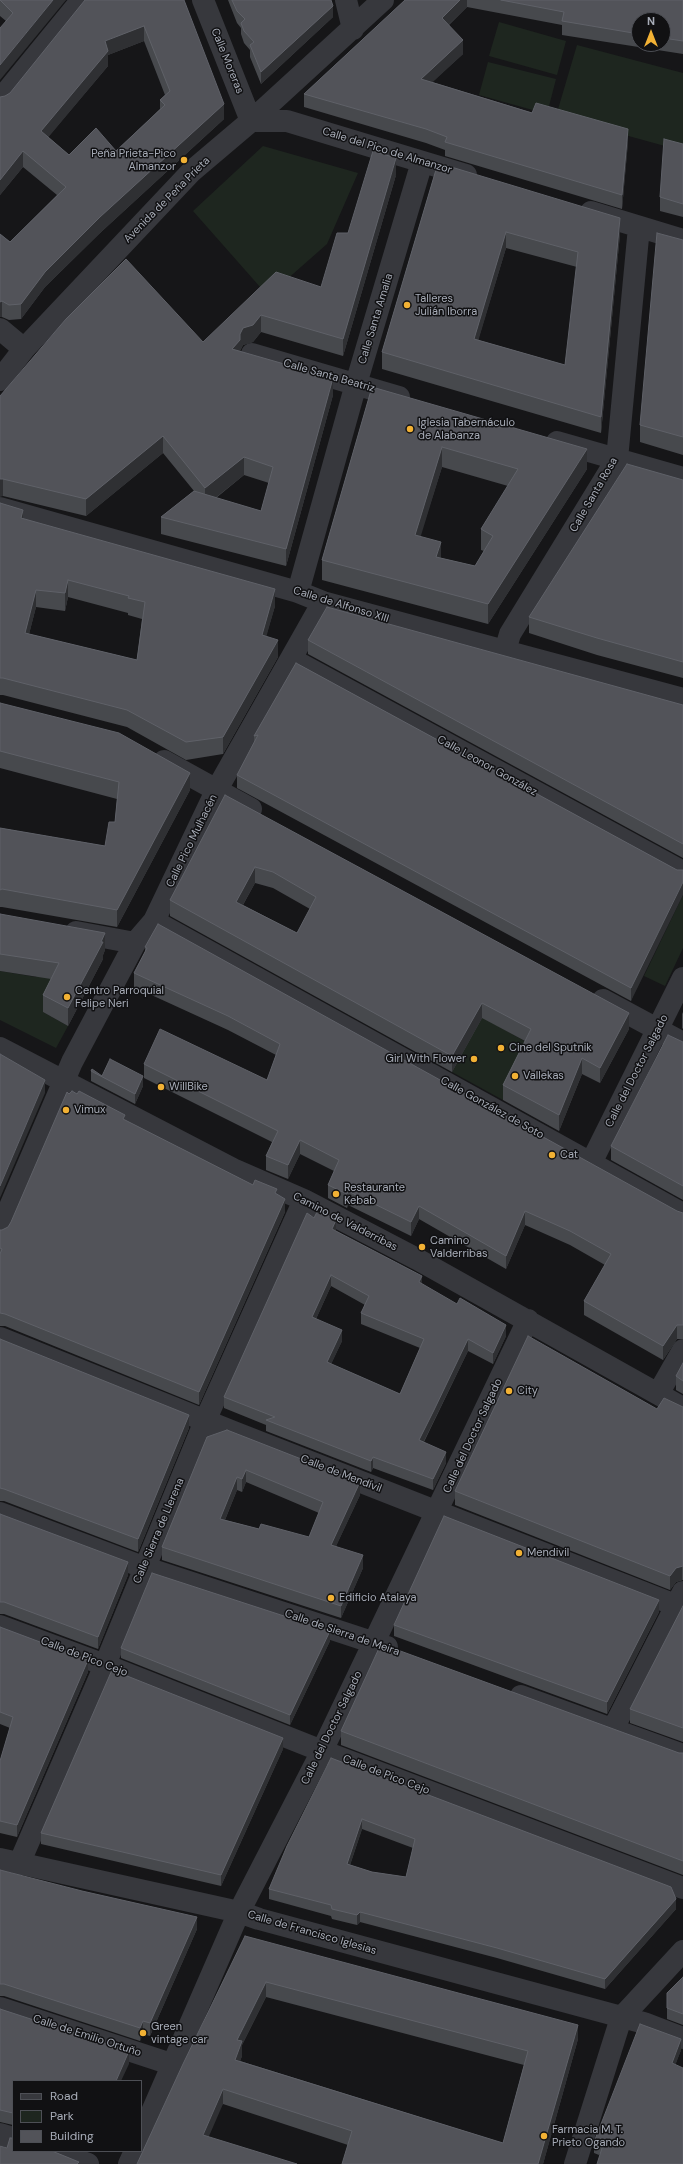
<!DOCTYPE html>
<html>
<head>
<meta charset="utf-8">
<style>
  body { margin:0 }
  #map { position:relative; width:683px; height:2164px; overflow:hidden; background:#161618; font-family:"DM Sans",sans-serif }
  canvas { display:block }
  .legend { position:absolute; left:12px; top:2080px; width:130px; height:72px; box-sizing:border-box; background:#111113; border:1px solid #4d4f55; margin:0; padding:5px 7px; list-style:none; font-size:12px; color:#a8adb8 }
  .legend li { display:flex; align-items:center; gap:8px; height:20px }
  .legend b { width:20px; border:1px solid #4d4f55 }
  .north { position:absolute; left:631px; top:12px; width:40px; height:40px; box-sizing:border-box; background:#111113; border:1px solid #4d4f55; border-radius:50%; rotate:0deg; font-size:11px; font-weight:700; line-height:16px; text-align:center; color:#a8adb8 }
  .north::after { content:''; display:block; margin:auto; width:14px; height:18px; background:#f2b134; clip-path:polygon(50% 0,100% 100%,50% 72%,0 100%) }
</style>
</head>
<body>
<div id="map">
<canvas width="683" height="2164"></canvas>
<ul class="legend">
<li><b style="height:5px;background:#37383d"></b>Road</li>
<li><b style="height:11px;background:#1e261f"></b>Park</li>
<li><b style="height:11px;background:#525359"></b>Building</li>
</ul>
<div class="north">N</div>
</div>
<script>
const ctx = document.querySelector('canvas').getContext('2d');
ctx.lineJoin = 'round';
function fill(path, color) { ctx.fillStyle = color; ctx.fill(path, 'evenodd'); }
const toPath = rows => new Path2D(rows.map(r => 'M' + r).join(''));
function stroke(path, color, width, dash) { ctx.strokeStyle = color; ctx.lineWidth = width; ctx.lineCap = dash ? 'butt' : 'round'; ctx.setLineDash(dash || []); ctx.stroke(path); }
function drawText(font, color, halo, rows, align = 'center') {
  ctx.font = font + ' "DM Sans",sans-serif'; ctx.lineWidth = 3; ctx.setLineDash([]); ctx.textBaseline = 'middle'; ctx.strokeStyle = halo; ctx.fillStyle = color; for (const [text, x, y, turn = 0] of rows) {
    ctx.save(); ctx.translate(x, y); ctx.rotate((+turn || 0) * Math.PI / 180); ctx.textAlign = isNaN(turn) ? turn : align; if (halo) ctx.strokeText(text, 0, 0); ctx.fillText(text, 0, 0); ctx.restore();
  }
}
const green = toPath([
  [499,22,566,41,557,75,489,56],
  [577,45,683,73,683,151,556,116],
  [488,62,556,79,547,114,479,95],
  [263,146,358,173,327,244,268,296,193,211],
  [683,895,683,948,665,986,644,976],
  [0,971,36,977,41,971,59,981,43,1012,68,1026,56,1048,0,1020],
  [482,1017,528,1043,503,1100,452,1072]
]);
const minor = toPath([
  [203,0,251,121],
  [346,0,353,29],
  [0,100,80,2,85,0],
  [251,121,287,121,466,175],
  [591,212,683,240],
  [0,329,24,349],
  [252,354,399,397],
  [0,380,24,349,192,171,251,121,383,0],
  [557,442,683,478],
  [0,508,298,592,323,602,683,699],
  [298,592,356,384,422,162],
  [505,651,510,634,617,459,639,227],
  [291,659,683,872],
  [164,761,251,809],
  [154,921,683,1214],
  [76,932,135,943],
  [603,1000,683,1043],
  [0,1048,233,1169,304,1200,417,1259,683,1408],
  [591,1163,683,978],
  [0,1230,72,1062,135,943,154,921,216,791,323,602],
  [0,1338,231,1431,683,1608],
  [658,1394,683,1350],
  [0,1513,143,1567,387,1647],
  [0,1626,105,1665,322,1751,683,1888],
  [521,1696,683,1755],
  [613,1729,683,1592],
  [0,1859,239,1912,259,1919,644,2023,683,2038],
  [19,1864,105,1665,205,1421,304,1200],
  [0,2008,174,2065],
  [0,2134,13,2138],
  [141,2137,239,1912,322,1751,528,1320],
  [51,2151,88,2164],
  [129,2164,135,2151],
  [575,2164,621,2018,683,1951]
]);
const wall = toPath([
  [0,0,66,0,6,21,0,16],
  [184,0,224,119,100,233,45,287,21,319,9,320,2,317,0,317,0,234,10,242,57,195,23,167,0,195,0,97,5,96],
  [144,41,165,95,160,100,160,109,116,151,69,155,48,137,108,66,108,55],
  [228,0,331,0,333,17,261,84,250,57,250,50,244,43,241,34,241,28,237,23],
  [405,0,683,0,683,54,562,35,562,25,467,7,449,25,463,54,432,82,628,142,622,209,445,156,445,150,426,143,304,107,304,94],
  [639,20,663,20,663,44,639,44],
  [683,144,683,217,660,211,660,197],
  [438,163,620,234,601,433,382,369,382,352],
  [506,248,577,267,565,365,478,340],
  [396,175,343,356,261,332,253,342,243,345,240,351,333,395,286,566,161,534,161,517,194,491,163,453,86,516,3,496,0,396,203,342,321,287,348,233],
  [244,475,269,483,261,511,216,498],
  [683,240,683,455,640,442,640,425],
  [372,387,587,469,488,624,322,580,322,560],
  [442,467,508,486,481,529,481,550,484,551,475,566,441,558,420,536],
  [683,480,683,678,597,655,529,633,529,617],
  [0,503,23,519,275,606,266,636,278,657,223,754,186,760,127,727,3,695,0,695],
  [68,597,128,613,128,615,142,619,137,660,29,634,36,607,65,611],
  [308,640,683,705,683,858,308,654],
  [296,663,677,870,631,1001,237,788,237,775,254,742,254,736],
  [0,703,190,790,117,927,2,907,0,907,0,828,105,846,115,822,117,799,0,768],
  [225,795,629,1029,600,1083,582,1074,559,1131,503,1100,503,1085,525,1041,482,1018,452,1072,170,916,170,900],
  [255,883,273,888,310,909,297,933,243,905],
  [0,914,105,950,103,955,103,959,68,1026,43,1012,43,995,51,979,0,971],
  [145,947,677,1211,683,1213,683,1339,677,1339,663,1360,584,1315,584,1301,605,1265,570,1245,525,1225,506,1269,419,1219,411,1236,348,1205,347,1208,328,1198,328,1185,334,1171,300,1154,288,1179,266,1170,266,1156,272,1142,144,1078,144,1064,267,1080,276,1055,228,1030,134,987,134,973,145,952],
  [683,1012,683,1029,682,1028,682,1014],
  [683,1042,683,1200,611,1160,611,1146],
  [91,1071,102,1076,143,1086,135,1104,91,1081],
  [125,1120,253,1185,277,1195,285,1212,199,1405,5,1326,0,1326,0,1230,2,1230,8,1227],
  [336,1231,506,1336,493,1364,468,1351,424,1442,446,1463,433,1490,373,1468,371,1472,266,1431,266,1425,224,1408,224,1397],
  [331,1286,365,1305,361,1313,361,1324,420,1348,400,1394,331,1364,342,1341,316,1319],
  [0,1339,189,1428,138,1552,4,1501,0,1501],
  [683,1363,683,1394,676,1390,676,1376],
  [683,1407,683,1580,676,1582,670,1590,455,1505,455,1491,657,1409],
  [207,1437,360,1495,336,1546,363,1568,341,1618,162,1560,162,1547],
  [246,1482,319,1513,309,1537,259,1529,225,1520,237,1490,242,1492],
  [0,1514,128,1575,98,1649,4,1614,0,1614],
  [683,1606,683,1742,630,1723,630,1709],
  [659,1612,607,1714,394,1636,394,1625],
  [0,1627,88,1672,17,1837,0,1833,0,1761,10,1728,0,1724],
  [330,1641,290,1725,121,1658,121,1648],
  [341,1731,683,1753,683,1875,341,1745],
  [283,1749,221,1886,41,1844,41,1833],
  [331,1758,676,1909,605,1989,497,1958,360,1922,357,1925,332,1919,331,1916,269,1899,269,1889],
  [362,1829,413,1848,406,1877,372,1872,350,1865],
  [0,1870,197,1929,150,2036,143,2034,140,2041,4,1996,0,1996],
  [245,1936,578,2039,543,2164,348,2145,223,2104,137,2164],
  [266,1997,524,2065,503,2143,240,2061,242,2056,242,2045],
  [683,1977,683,2025,667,2019,667,1993],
  [0,2009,129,2064,13,2081,13,2125,0,2122],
  [681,2050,675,2065,599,2155,594,2153,594,2142]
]);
const shadedWall = toPath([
  [53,0,66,0,0,80,0,65],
  [460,0,467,0,467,7,442,31,442,18],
  [333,6,333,17,261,84,261,72],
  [144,26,144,41,108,55,108,66,41,146,41,131,105,41],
  [463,40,463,54,421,93,421,79],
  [224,104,224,119,100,233,45,287,21,319,21,304,45,272,100,217],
  [628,129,628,142,622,209,622,195],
  [23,151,23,167,0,195,0,180],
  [396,158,396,175,343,356,343,339],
  [620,218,620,234,601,433,601,417],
  [506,232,506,248,474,355,474,339],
  [2,301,2,317,0,317,0,302],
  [261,315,261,332,253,342,243,345,240,351,240,334,243,328],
  [240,340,240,357,232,349],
  [333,378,333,395,286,566,286,549],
  [163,436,163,453,86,516,86,499],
  [442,447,442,467,415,555,415,535],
  [587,449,587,469,488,624,488,604],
  [244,457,244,475,205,506,205,488],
  [0,479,3,479,3,496,0,497],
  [23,510,23,528,21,518],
  [441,542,441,562,436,557],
  [68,580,68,597,65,611,65,593],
  [275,589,275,606,262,652,262,635],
  [36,590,36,607,25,650,25,633],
  [278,640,278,657,223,754,223,737],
  [190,773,190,790,117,927,117,910],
  [255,867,255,883,236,917,236,902],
  [683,882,683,895,631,1001,631,988],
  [105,933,105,950,103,955,103,959,68,1026,68,1008],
  [482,1003,482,1018,452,1072,452,1056],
  [629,1013,629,1029,600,1083,600,1068],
  [582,1058,582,1074,559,1131,559,1115],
  [143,1076,143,1086,135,1104,135,1094],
  [45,1080,45,1093,0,1198,0,1186],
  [300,1140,300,1154,288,1179,288,1165],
  [348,1191,348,1205,347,1208,347,1194],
  [285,1199,285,1212,199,1405,199,1392],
  [419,1206,419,1219,411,1236,411,1222],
  [525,1211,525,1225,506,1269,506,1256],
  [336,1220,336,1231,332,1229],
  [331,1275,331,1286,312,1328,312,1317],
  [422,1276,422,1287,419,1282],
  [506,1325,506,1336,493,1364,493,1353],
  [677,1325,677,1339,663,1360,663,1346],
  [342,1330,342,1341,327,1373,327,1362],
  [468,1339,468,1351,419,1451,419,1440],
  [189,1415,189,1428,138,1552,138,1539],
  [446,1452,446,1463,433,1490,433,1479],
  [373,1457,373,1468,371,1472,371,1461],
  [246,1470,246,1482,242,1492,242,1479],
  [237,1477,237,1490,220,1532,220,1519],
  [360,1482,360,1495,331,1557,331,1545],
  [363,1555,363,1568,341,1618,341,1606],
  [128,1562,128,1575,98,1649,98,1637],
  [682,1566,682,1580,676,1582,670,1590,670,1576,676,1568],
  [659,1600,659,1612,607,1714,607,1702],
  [330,1631,330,1641,290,1725,290,1715],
  [88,1660,88,1672,17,1837,17,1825],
  [283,1738,283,1749,221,1886,221,1875],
  [362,1819,362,1829,347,1874,347,1864],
  [676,1899,676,1909,605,1989,605,1979],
  [360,1912,360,1922,357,1925,357,1915],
  [197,1917,197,1929,150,2036,150,2023],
  [266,1982,266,1997,242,2045,242,2056,235,2075,235,2060,237,2040],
  [143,2021,143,2034,140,2041,140,2028],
  [578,2025,578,2039,543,2164,538,2164],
  [681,2039,681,2050,672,2074,672,2063],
  [129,2051,129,2064,121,2081,116,2081],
  [223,2089,223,2104,203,2150,203,2135]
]);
const building = toPath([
  [0,0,53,0,0,65,0,28,13,13,0,0],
  [85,0,184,0,224,104,100,217,45,272,21,304,9,305,2,301,0,302,0,234,10,242,66,187,23,151,0,180,0,97,5,96,10,93,85,0],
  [144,26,170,91,160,100,165,105,116,151,96,128,69,155,41,131,108,51,105,41,144,26],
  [232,0,331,0,333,6,261,72,250,45,254,42,244,31,241,23,245,19,237,11,232,0],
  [405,0,460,0,442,18,463,40,421,79,532,113,536,103,628,129,622,195,445,142,447,137,426,129,304,94,405,0],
  [501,0,683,0,683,41,663,38,663,20,639,20,639,34,562,21,564,12,501,0],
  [664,139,683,144,683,204,660,197,664,139],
  [373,151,396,158,343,339,261,315,253,325,243,328,240,334,240,340,232,349,333,378,286,549,161,517,194,491,261,511,273,467,244,457,205,488,163,436,86,499,3,479,0,479,0,396,66,319,126,259,203,342,276,272,321,287,337,233,348,233,373,151],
  [438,163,620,218,601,417,382,352,438,163],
  [506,232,578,252,565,365,474,339,506,232],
  [657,233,683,240,683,437,640,425,657,233],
  [372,387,587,449,488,604,322,560,372,387],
  [442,447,518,469,481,529,493,536,475,566,436,557,441,542,415,535,442,447],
  [627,464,683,480,683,662,597,638,529,617,627,464],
  [0,503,23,510,21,518,275,589,262,635,278,640,223,737,186,742,127,710,3,678,0,678,0,503],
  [68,580,129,596,128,598,145,602,137,660,25,633,36,590,65,593,68,580],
  [327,607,683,705,683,844,308,640,327,607],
  [296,663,677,870,683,870,683,882,631,988,237,775,258,735,254,736,296,663],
  [0,703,119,733,190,773,117,910,2,889,0,890,0,828,105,846,109,822,115,822,119,782,0,751,0,703],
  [225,795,629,1013,600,1068,582,1058,559,1115,503,1085,531,1029,482,1003,452,1056,170,900,225,795],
  [255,867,273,872,316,897,297,933,236,902,255,867],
  [0,914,105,933,101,942,103,942,68,1008,43,995,59,963,0,954,0,914],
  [158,924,677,1211,683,1213,683,1325,677,1325,663,1346,584,1301,611,1254,570,1231,525,1211,506,1256,419,1206,411,1222,348,1191,347,1194,328,1185,339,1160,300,1140,288,1165,266,1156,278,1131,144,1064,160,1029,267,1080,280,1044,228,1016,134,973,147,948,145,947,158,924],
  [668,1035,683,1042,683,1186,611,1146,668,1035],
  [0,1054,45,1080,0,1186,0,1054],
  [110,1059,143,1076,135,1094,91,1071,92,1069,102,1076,110,1059],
  [72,1091,77,1094,79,1091,125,1115,123,1119,253,1185,255,1180,277,1189,275,1193,285,1199,199,1392,5,1314,0,1313,0,1254,2,1249,0,1248,0,1230,2,1230,8,1227,11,1222,67,1092,69,1094,72,1091],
  [318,1210,336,1220,332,1229,422,1276,419,1282,457,1304,460,1298,506,1325,493,1353,468,1339,434,1410,419,1440,446,1452,433,1479,373,1457,371,1461,266,1420,275,1417,224,1397,307,1213,314,1218,318,1210],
  [331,1275,369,1296,361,1313,424,1339,400,1394,327,1362,342,1330,312,1317,331,1275],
  [528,1336,657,1409,664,1398,683,1407,683,1566,676,1568,670,1576,455,1491,528,1336],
  [0,1339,189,1415,138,1539,4,1489,0,1488,0,1339],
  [683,1363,683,1381,676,1376,683,1363],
  [227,1430,360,1482,331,1545,363,1555,341,1606,162,1547,207,1437,227,1430],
  [246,1470,323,1502,309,1537,261,1524,259,1529,220,1519,237,1477,242,1479,246,1470],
  [0,1514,128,1562,98,1637,4,1602,0,1602,0,1514],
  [444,1516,659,1600,607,1702,394,1625,444,1516],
  [152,1573,330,1631,290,1715,121,1648,152,1573],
  [683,1606,683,1728,630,1709,683,1606],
  [0,1627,88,1660,17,1825,0,1821,0,1761,13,1717,0,1712,0,1627],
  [384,1645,679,1753,683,1753,683,1861,341,1731,380,1646,384,1645],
  [112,1670,283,1738,221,1875,41,1833,112,1670],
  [331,1758,671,1887,676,1899,605,1979,497,1948,360,1912,357,1915,332,1909,331,1905,269,1889,287,1846,331,1758],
  [362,1819,415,1839,406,1877,372,1872,347,1864,362,1819],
  [0,1870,82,1891,197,1917,150,2023,143,2021,140,2028,4,1984,0,1984,0,1870],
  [245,1936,578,2025,538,2164,342,2164,352,2131,223,2089,203,2135,297,2164,137,2164,183,2064,245,1936],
  [266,1982,528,2051,503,2143,235,2060,242,2041,237,2040,266,1982],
  [683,1977,683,2014,667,2008,667,1993,683,1977],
  [0,2009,129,2051,116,2081,13,2081,13,2113,0,2110,0,2009],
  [640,2024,681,2039,672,2063,683,2068,683,2164,597,2164,603,2145,594,2142,640,2024],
  [10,2138,13,2138,13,2151,52,2151,79,2162,77,2164,0,2164,0,2146,7,2148,10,2138]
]);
const markers = [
  [184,160,4,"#f2b134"],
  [407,305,4,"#f2b134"],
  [410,429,4,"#f2b134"],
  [67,997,4,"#f2b134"],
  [501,1048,4,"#f2b134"],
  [474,1059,4,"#f2b134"],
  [515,1076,4,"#f2b134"],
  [161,1087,4,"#f2b134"],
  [66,1110,4,"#f2b134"],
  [552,1155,4,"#f2b134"],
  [336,1194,4,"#f2b134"],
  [422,1247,4,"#f2b134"],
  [509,1391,4,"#f2b134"],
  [519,1553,4,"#f2b134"],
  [331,1598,4,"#f2b134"],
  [143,2033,4,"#f2b134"],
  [544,2136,4,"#f2b134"]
];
const streetNames = [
  ["Calle Moreras",227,61,68],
  ["Calle del Pico de Almanzor",387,151,17],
  ["Avenida de Peña Prieta",167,200,-45],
  ["Calle Santa Amalia",376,319,-73],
  ["Calle Santa Beatriz",329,376,16],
  ["Calle Santa Rosa",594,495,-60],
  ["Calle de Alfonso XIII",341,605,17],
  ["Calle Leonor González",487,766,29],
  ["Calle Pico Mulhacén",192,841,-64],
  ["Calle del Doctor Salgado",637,1071,-63],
  ["Calle González de Soto",492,1108,29],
  ["Camino de Valderribas",345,1222,27],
  ["Calle del Doctor Salgado",473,1436,-65],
  ["Calle de Mendívil",341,1474,21],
  ["Calle Sierra de Llerena",159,1531,-67],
  ["Calle de Sierra de Meira",342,1633,19],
  ["Calle de Pico Cejo",84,1657,21],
  ["Calle del Doctor Salgado",332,1728,-64],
  ["Calle de Pico Cejo",386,1775,21],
  ["Calle de Francisco Iglesias",312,1933,16],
  ["Calle de Emilio Ortuño",87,2036,18]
];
const poiNames = [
  ["Peña Prieta-Pico",176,154,"right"],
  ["Almanzor",176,167,"right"],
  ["Talleres",415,299],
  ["Julián Iborra",415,312],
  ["Iglesia Tabernáculo",418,423],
  ["de Alabanza",418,436],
  ["Centro Parroquial",75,991],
  ["Felipe Neri",75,1004],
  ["Cine del Sputnik",509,1048],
  ["Girl With Flower",466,1059,"right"],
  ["Vallekas",523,1076],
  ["WillBike",169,1087],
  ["Vimux",74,1110],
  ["Cat",560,1155],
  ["Restaurante",344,1188],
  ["Kebab",344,1201],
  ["Camino",430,1241],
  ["Valderribas",430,1254],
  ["City",517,1391],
  ["Mendivil",527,1553],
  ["Edificio Atalaya",339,1598],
  ["Green",151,2027],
  ["vintage car",151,2040],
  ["Farmacia M. T.",552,2130],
  ["Prieto Ogando",552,2143]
];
fill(green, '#1e261f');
stroke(minor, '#37383d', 22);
fill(wall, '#47494d');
fill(shadedWall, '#2f3033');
fill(building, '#525359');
stroke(building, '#5f6168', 1);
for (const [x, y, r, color] of markers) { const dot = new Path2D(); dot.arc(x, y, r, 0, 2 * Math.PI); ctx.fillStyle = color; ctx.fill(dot); stroke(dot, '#111113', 1.5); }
drawText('11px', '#a8adb8', '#111113', streetNames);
drawText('11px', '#a8adb8', '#111113', poiNames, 'left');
</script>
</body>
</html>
